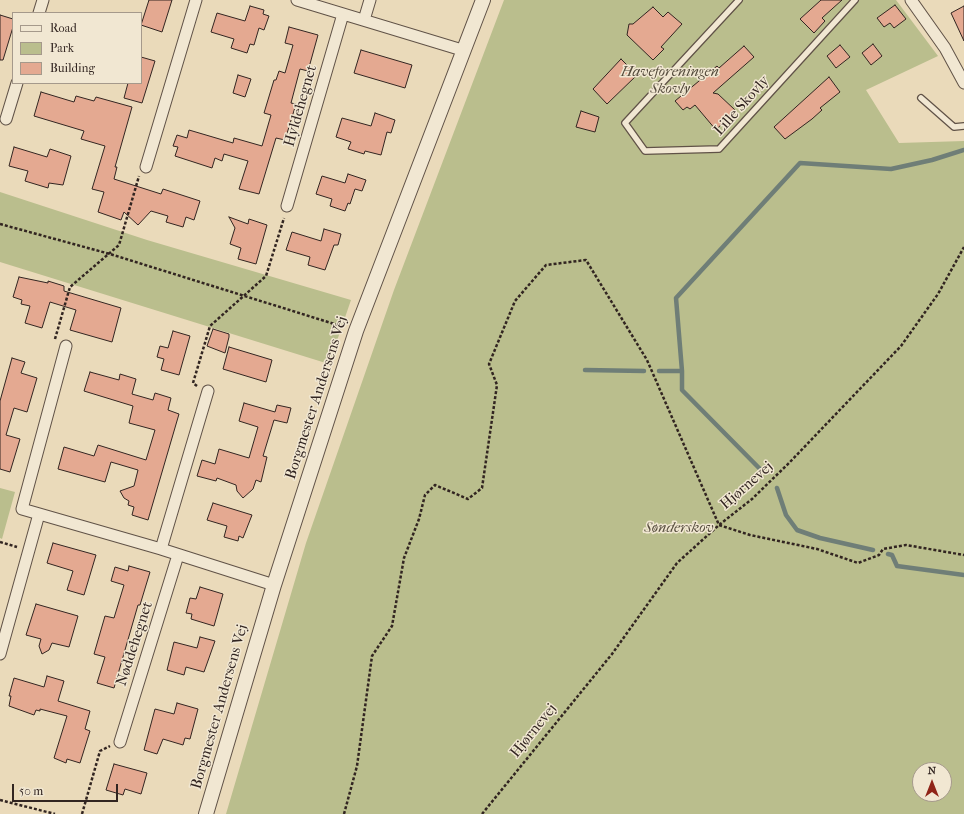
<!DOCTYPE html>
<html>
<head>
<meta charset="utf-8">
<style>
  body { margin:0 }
  #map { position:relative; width:964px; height:814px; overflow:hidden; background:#eadaba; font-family:"IM FELL French Canon",serif }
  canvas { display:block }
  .legend { position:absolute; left:12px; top:12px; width:130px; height:72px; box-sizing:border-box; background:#f1e7d2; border:1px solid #a5998b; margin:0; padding:5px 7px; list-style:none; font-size:12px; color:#322521 }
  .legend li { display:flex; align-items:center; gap:8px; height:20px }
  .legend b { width:20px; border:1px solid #a5998b }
  .north { position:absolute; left:912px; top:762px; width:40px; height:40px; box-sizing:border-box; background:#f1e7d2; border:1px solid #a5998b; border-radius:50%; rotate:0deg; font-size:11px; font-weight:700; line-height:16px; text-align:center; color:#322521 }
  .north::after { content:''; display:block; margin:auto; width:14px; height:18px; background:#8f2418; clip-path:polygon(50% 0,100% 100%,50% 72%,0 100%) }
  .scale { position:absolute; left:12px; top:784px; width:106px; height:18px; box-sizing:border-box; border:2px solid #322521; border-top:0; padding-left:5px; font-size:12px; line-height:14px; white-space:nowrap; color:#322521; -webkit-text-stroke:3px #f1e7d2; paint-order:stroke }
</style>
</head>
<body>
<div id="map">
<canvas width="964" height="814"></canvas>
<ul class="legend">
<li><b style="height:5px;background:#f1e7d2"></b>Road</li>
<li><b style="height:11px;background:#babe8d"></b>Park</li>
<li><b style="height:11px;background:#e4a991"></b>Building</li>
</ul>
<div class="north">N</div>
<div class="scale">50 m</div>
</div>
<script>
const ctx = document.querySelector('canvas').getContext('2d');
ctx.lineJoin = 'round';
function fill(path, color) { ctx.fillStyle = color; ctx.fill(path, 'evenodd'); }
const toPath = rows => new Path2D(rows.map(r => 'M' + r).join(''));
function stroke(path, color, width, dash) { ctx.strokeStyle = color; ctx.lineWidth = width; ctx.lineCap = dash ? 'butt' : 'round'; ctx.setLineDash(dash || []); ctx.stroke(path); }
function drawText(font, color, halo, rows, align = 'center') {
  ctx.font = font + ' "IM FELL French Canon",serif'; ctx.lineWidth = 3; ctx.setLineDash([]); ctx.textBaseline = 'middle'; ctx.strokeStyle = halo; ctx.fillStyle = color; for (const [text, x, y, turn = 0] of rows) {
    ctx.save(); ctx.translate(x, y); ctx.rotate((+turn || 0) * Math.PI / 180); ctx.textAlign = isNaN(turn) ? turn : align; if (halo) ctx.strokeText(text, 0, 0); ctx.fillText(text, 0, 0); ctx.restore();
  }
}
const green = toPath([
  [504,0,896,0,938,56,866,90,899,143,964,141,964,814,226,814,306,543,394,290],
  [920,770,944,770,944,794,920,794],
  [0,192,147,240,351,300,329,364,0,262],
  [0,488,15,492,2,539,0,538]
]);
const stream = toPath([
  [585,370,644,371],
  [659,371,682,371,676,298,800,163,891,169,932,160,964,150],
  [682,371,682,390,761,470],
  [777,488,786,515,797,530,820,538,873,550],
  [888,554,892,555,897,566,964,575]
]);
const building = toPath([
  [149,0,172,0,162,32,141,25,149,0],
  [821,0,842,0,822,18,825,21,814,33,800,19,821,0],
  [895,5,906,19,894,28,890,23,884,27,877,18,895,5],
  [250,6,264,10,263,14,269,16,264,30,259,28,254,45,250,44,247,53,231,48,234,39,211,32,217,13,245,21,250,6],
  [964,6,964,41,951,13,964,6],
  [653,7,663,17,668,12,682,24,661,47,664,49,653,60,627,35,629,24,633,24,653,7],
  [0,15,13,19,13,27,3,60,0,60,0,15],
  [289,27,318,35,308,71,300,69,291,103,296,104,285,140,276,138,259,194,239,189,248,161,224,154,222,161,215,158,212,168,175,156,178,147,173,146,177,135,187,138,189,130,233,143,234,138,262,146,271,115,264,113,274,80,276,80,279,71,285,73,293,45,285,43,289,27],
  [873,44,882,56,871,65,862,53,873,44],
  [840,45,850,57,836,68,827,56,840,45],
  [744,46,754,57,713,93,718,94,735,110,716,130,695,105,690,109,687,107,683,110,675,101,717,66,719,68,744,46],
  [361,50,412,65,405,88,354,73,361,50],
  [141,57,155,61,142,103,124,98,128,83,141,83,141,57],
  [621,59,637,75,607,104,593,89,621,59],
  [238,75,251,79,245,97,233,93,238,75],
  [829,77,840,92,820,108,822,110,812,119,785,139,774,127,829,77],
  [41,92,74,102,76,96,94,101,96,97,132,107,115,167,117,167,114,179,161,194,163,189,200,201,194,220,186,217,183,227,166,222,168,216,151,211,138,225,124,212,121,220,98,212,104,192,92,189,105,146,81,139,84,131,34,116,41,92],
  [581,111,599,117,595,132,576,127,581,111],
  [375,113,395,120,391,133,387,132,381,155,365,151,364,154,348,149,351,142,336,137,342,118,371,126,375,113],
  [14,147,47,157,50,149,71,156,63,185,49,183,48,188,25,181,28,171,9,166,14,147],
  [348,174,366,180,362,191,355,189,350,204,348,203,345,211,330,206,332,199,316,194,322,176,345,183,348,174],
  [229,217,248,224,249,219,267,225,256,264,238,259,241,248,230,244,235,228,229,217],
  [324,229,341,234,338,245,334,245,325,270,308,265,310,257,286,250,292,232,321,241,324,229],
  [19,277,48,283,48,281,64,286,64,291,121,308,112,342,70,330,76,310,50,302,42,328,25,323,30,306,21,304,22,300,13,297,19,277],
  [213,329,229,334,229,337,225,353,207,346,213,329],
  [173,331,190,336,179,375,161,370,164,359,157,357,160,346,168,348,173,331],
  [229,347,272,360,266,382,223,369,229,347],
  [12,358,25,362,21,373,37,378,27,412,14,408,6,435,20,439,10,472,0,469,0,401,12,358],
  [90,372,119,380,120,374,136,379,132,394,153,400,155,393,171,398,168,410,179,414,148,520,132,515,134,507,128,505,129,501,124,498,120,491,134,486,138,470,111,462,105,482,58,469,64,447,94,456,98,445,146,460,155,430,129,423,133,406,84,391,90,372],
  [244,403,275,412,277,405,291,408,287,423,274,420,263,456,267,457,261,482,256,480,253,489,243,498,237,491,236,485,217,478,216,481,197,476,202,460,215,464,219,449,249,458,258,427,239,421,244,403],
  [213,503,252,515,243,538,239,536,238,541,224,537,227,526,207,520,213,503],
  [53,543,96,555,84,595,67,590,73,571,47,563,53,543],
  [129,566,150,572,140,605,138,605,114,688,97,683,105,657,94,654,105,616,114,618,124,585,111,581,115,567,128,571,129,566],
  [200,587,223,594,214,626,191,619,192,614,186,613,190,598,196,599,200,587],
  [36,604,78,616,69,647,52,643,49,650,42,654,39,646,41,639,26,635,36,604],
  [200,637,215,641,204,672,186,667,184,675,167,670,174,642,197,648,200,637],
  [47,676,64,681,58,701,90,711,85,729,90,731,80,763,67,759,66,763,54,758,67,716,40,709,40,711,36,710,34,715,9,706,11,696,9,696,14,678,44,687,47,676],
  [177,703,198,709,190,739,185,738,183,745,163,739,157,754,144,750,155,709,174,714,177,703],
  [114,764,147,773,141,794,125,789,123,795,106,790,114,764]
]);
const path = toPath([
  [0,224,110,254,344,327],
  [55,339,70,287,119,245,139,176],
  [197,386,193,383,210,326,266,276,284,218],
  [0,542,17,547],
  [0,800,55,814],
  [82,814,100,751,110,746],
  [344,814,357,766,372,656,392,626,404,558,419,519,425,495,435,485,468,499,482,488,497,385,489,364,515,301,546,265,586,260,647,360,719,525,750,535,817,549,858,563,879,555,883,549,906,545,964,555],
  [482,814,612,654,677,563,719,525,752,499,789,463,901,346,938,294,964,247]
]);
const service = toPath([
  [739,0,625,123,645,151,719,149,855,0],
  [921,98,954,127,964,126]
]);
const minor = toPath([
  [297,0,462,50],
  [911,0,945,48,964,83],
  [39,13,43,0],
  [364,20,370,0],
  [6,119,17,83],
  [146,167,196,0],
  [287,206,343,14],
  [66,346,22,509,161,549,274,585],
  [161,549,208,391],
  [0,654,39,514],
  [120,742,178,555]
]);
const tertiary = toPath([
  [206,814,274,585,356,331,483,0]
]);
const parkNames = [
  ["Haveforeningen",670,72],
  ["Skovly",670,89],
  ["Sønderskov",679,528]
];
const streetNames = [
  ["Hyldehegnet",301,106,-74],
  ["Lille Skovly",742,106,-48],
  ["Borgmester Andersens Vej",317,398,-72],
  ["Hjørnevej",747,486,-41],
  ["Nøddehegnet",135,644,-72],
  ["Borgmester Andersens Vej",220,707,-74],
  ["Hjørnevej",534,731,-51]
];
fill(green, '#babe8d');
stroke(stream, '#6f7e77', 4.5);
fill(building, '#e4a991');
stroke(building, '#322521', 1);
stroke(service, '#605247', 8);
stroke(minor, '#605247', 13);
stroke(tertiary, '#605247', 16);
stroke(path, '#322521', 2.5, [3, 2]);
stroke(service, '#f1e7d2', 5.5);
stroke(minor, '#f1e7d2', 11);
stroke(tertiary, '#f1e7d2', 14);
drawText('italic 15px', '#544b3c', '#f1e7d2', parkNames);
drawText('15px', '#322521', '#f1e7d2', streetNames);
</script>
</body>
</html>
